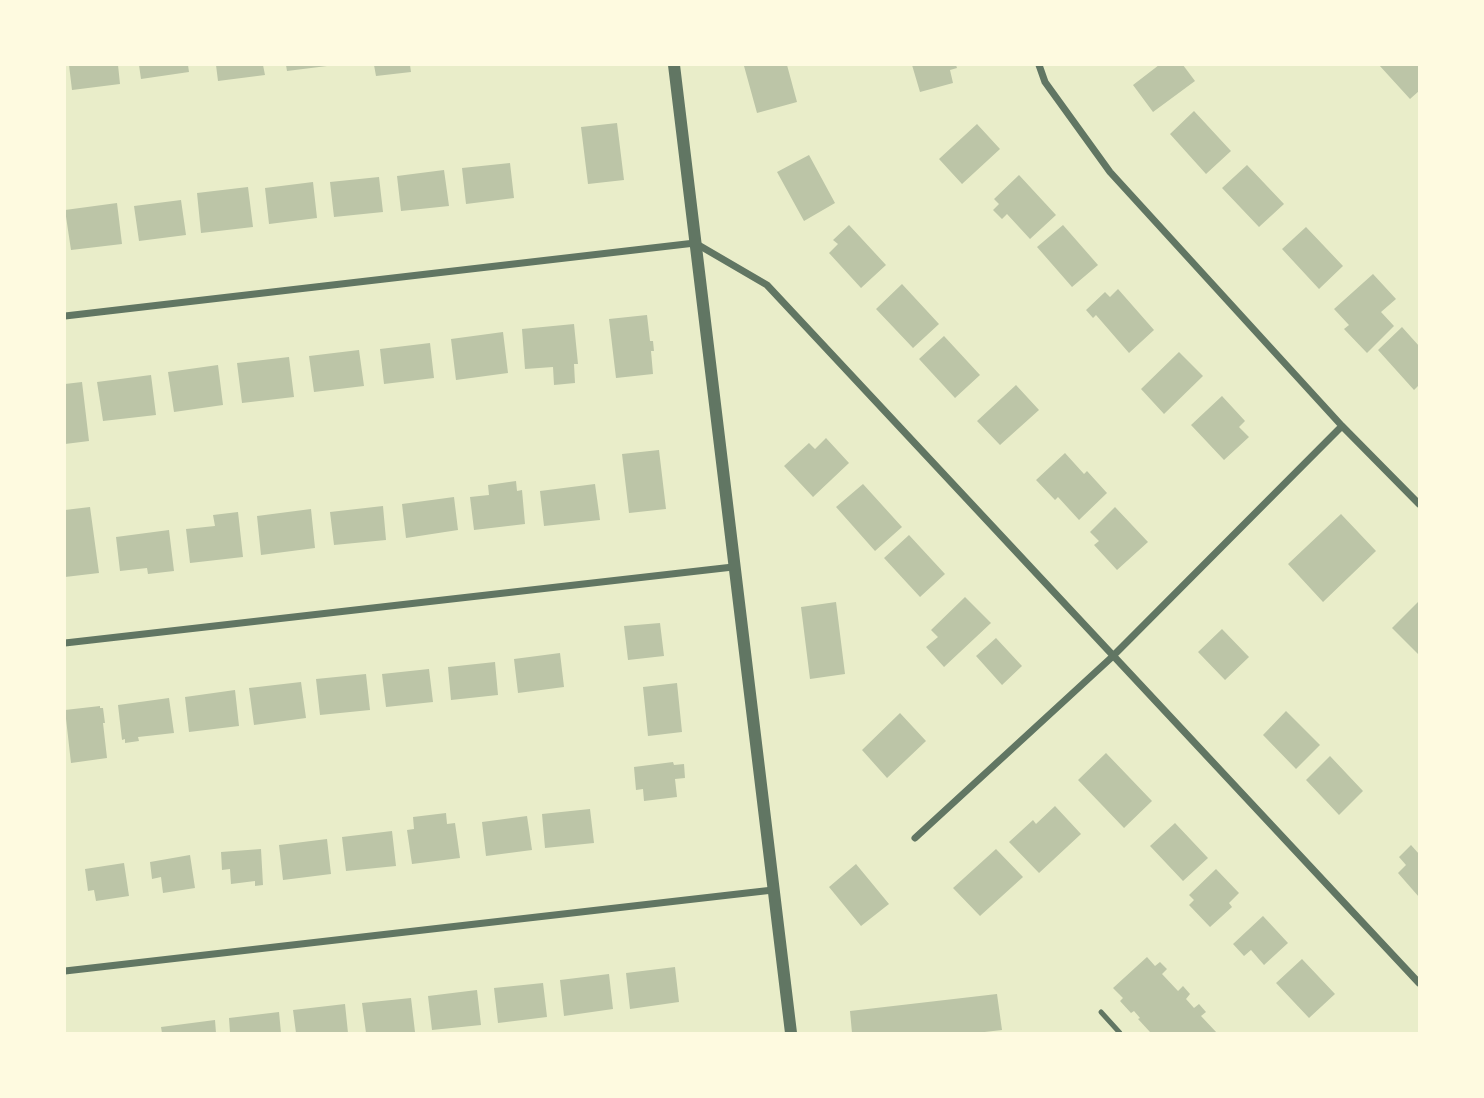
<!DOCTYPE html>
<html>
<head>
<meta charset="utf-8">
<style>
  body { margin:0 }
  #map { position:relative; width:1484px; height:1098px; overflow:hidden; background:#e9edc9; font-family:Helvetica,sans-serif }
  canvas { display:block }
  .frame { position:absolute; inset:0; border:66px solid #fefae0; pointer-events:none }
</style>
</head>
<body>
<div id="map">
<canvas width="1484" height="1098"></canvas>
<div class="frame"></div>
</div>
<script>
const ctx = document.querySelector('canvas').getContext('2d');
ctx.lineJoin = 'round';
function fill(path, color) { ctx.fillStyle = color; ctx.fill(path, 'evenodd'); }
const toPath = rows => new Path2D(rows.map(r => 'M' + r).join(''));
function stroke(path, color, width, dash) { ctx.strokeStyle = color; ctx.lineWidth = width; ctx.lineCap = dash ? 'butt' : 'round'; ctx.setLineDash(dash || []); ctx.stroke(path); }
const building = toPath([
  [69,65,118,65,120,84,72,90],
  [139,65,188,65,189,72,141,79],
  [216,65,263,65,265,75,218,81],
  [286,65,326,65,327,66,287,71],
  [374,65,410,65,411,72,376,76],
  [750,65,787,65,797,102,757,113,744,66],
  [912,65,956,65,957,68,950,70,953,83,920,92],
  [1159,65,1183,65,1195,81,1153,112,1133,85],
  [1379,65,1419,65,1419,91,1410,99],
  [1194,111,1231,151,1206,174,1170,134],
  [617,123,624,180,588,184,581,127],
  [977,124,1000,149,962,184,939,159],
  [809,155,835,203,804,221,777,172],
  [510,163,514,198,466,204,462,168],
  [1247,165,1284,204,1259,227,1222,188],
  [444,170,449,206,401,211,397,176],
  [1019,175,1056,215,1030,239,1007,214,1002,219,993,210,999,204,994,199],
  [379,177,383,212,334,217,330,182],
  [313,182,317,218,269,224,265,188],
  [248,187,253,227,201,233,197,193],
  [181,200,186,235,139,241,134,206],
  [117,203,122,244,71,250,65,210],
  [849,225,886,265,861,288,829,253,838,244,833,240],
  [1063,225,1098,265,1072,287,1037,247],
  [1306,227,1343,266,1319,289,1282,249],
  [1373,274,1396,299,1381,312,1394,326,1367,353,1344,329,1349,325,1334,309],
  [902,284,939,324,913,348,876,309],
  [1118,289,1154,330,1129,353,1096,315,1093,318,1086,310,1105,292,1110,297],
  [647,315,650,341,653,341,654,351,651,351,653,374,616,378,609,319],
  [574,324,578,364,574,364,575,383,554,385,553,367,525,369,522,329],
  [1402,327,1419,346,1419,385,1414,390,1378,350],
  [503,332,508,373,456,380,451,339],
  [944,336,980,375,955,398,919,359],
  [430,343,434,378,384,384,380,349],
  [359,350,364,386,314,392,309,356],
  [1179,352,1203,376,1164,414,1141,389],
  [289,357,294,397,242,403,237,363],
  [218,365,223,405,174,412,168,372],
  [151,375,156,415,103,421,97,382],
  [82,382,89,441,65,444,65,384],
  [1016,385,1039,410,1000,445,977,421],
  [1222,396,1245,421,1239,427,1249,437,1224,460,1191,425],
  [826,438,849,463,813,497,784,466,809,443,815,449],
  [659,450,666,509,629,513,622,454],
  [1065,453,1084,474,1087,471,1107,493,1079,520,1058,497,1055,500,1036,480],
  [516,481,517,491,522,490,525,524,474,530,470,497,489,495,488,485],
  [595,484,600,520,544,526,540,491],
  [863,484,902,527,875,551,836,507],
  [454,497,458,530,406,538,402,504],
  [383,506,386,540,334,545,330,512],
  [90,507,99,573,65,577,65,510],
  [1115,507,1148,542,1117,570,1094,545,1099,541,1090,532],
  [311,509,315,548,261,555,257,516],
  [238,512,243,557,190,563,186,529,215,526,213,515],
  [1341,514,1376,551,1323,602,1288,564],
  [169,530,174,571,148,574,147,568,120,571,116,537],
  [909,535,945,574,920,597,884,558],
  [965,597,991,623,944,667,926,647,938,637,931,630],
  [1419,601,1419,655,1392,628],
  [836,602,845,674,810,679,801,607],
  [660,623,664,656,628,660,624,626],
  [1222,629,1249,657,1225,680,1198,652],
  [996,638,1022,666,1002,685,976,656],
  [560,653,564,687,518,693,514,659],
  [495,662,498,695,451,700,448,667],
  [429,669,433,702,386,707,382,674],
  [366,674,370,710,320,715,316,679],
  [301,682,306,718,254,725,249,688],
  [677,683,682,732,648,736,643,687],
  [235,690,239,726,189,732,185,697],
  [169,698,174,733,138,737,139,741,125,743,125,739,122,740,118,705],
  [100,706,100,708,103,708,105,723,103,723,107,758,71,763,65,710],
  [1286,711,1320,745,1296,769,1263,735],
  [900,713,926,741,887,778,862,750],
  [1106,753,1152,801,1124,828,1078,780],
  [1330,756,1363,791,1339,815,1306,780],
  [673,762,674,765,684,764,685,778,675,779,677,797,644,801,643,789,636,790,634,767],
  [1055,806,1081,834,1039,873,1009,842,1033,820,1036,824],
  [590,809,594,843,545,848,542,814],
  [446,813,447,824,455,823,460,858,412,864,407,830,414,829,413,817],
  [527,816,532,850,486,856,482,822],
  [1175,823,1208,858,1183,881,1150,846],
  [392,831,396,866,346,871,342,837],
  [327,839,331,874,283,880,279,845],
  [1411,845,1419,854,1419,897,1398,873,1406,865,1399,857],
  [261,849,263,885,255,886,255,881,231,884,230,869,222,870,221,852],
  [996,849,1023,877,980,916,953,888],
  [190,855,195,888,163,893,161,877,152,879,150,862],
  [124,863,129,896,96,901,94,890,88,891,85,869],
  [856,864,889,904,861,926,829,887],
  [1216,869,1239,893,1229,903,1232,907,1210,927,1189,905,1194,900,1189,895],
  [1263,916,1288,943,1264,965,1251,950,1244,956,1233,944],
  [1147,957,1155,966,1160,962,1167,969,1162,974,1178,991,1183,986,1190,994,1186,999,1194,1008,1199,1004,1206,1012,1201,1016,1217,1033,1150,1032,1138,1019,1140,1018,1134,1011,1131,1013,1120,1001,1123,998,1113,988],
  [1302,959,1335,994,1309,1018,1276,983],
  [675,967,679,1002,630,1009,626,973],
  [609,974,613,1009,564,1016,560,980],
  [543,983,547,1017,498,1023,494,988],
  [477,990,481,1025,432,1030,428,996],
  [997,994,1002,1030,976,1033,852,1033,850,1011],
  [411,998,415,1032,366,1033,362,1003],
  [345,1004,348,1033,296,1033,293,1010],
  [279,1012,281,1033,230,1033,229,1018],
  [215,1020,216,1033,162,1033,161,1027]
]);
const service = toPath([
  [1101,1012,1120,1033]
]);
const minor = toPath([
  [1039,65,1045,82,1110,172,1342,426,1419,504],
  [65,316,695,243,767,285,1419,983],
  [65,643,733,567],
  [915,838,1112,657,1342,426],
  [65,971,773,890]
]);
const tertiary = toPath([
  [674,65,791,1033]
]);
fill(building, '#bcc5a7');
stroke(service, '#617663', 5);
stroke(minor, '#617663', 7);
stroke(tertiary, '#617663', 12);
</script>
</body>
</html>
